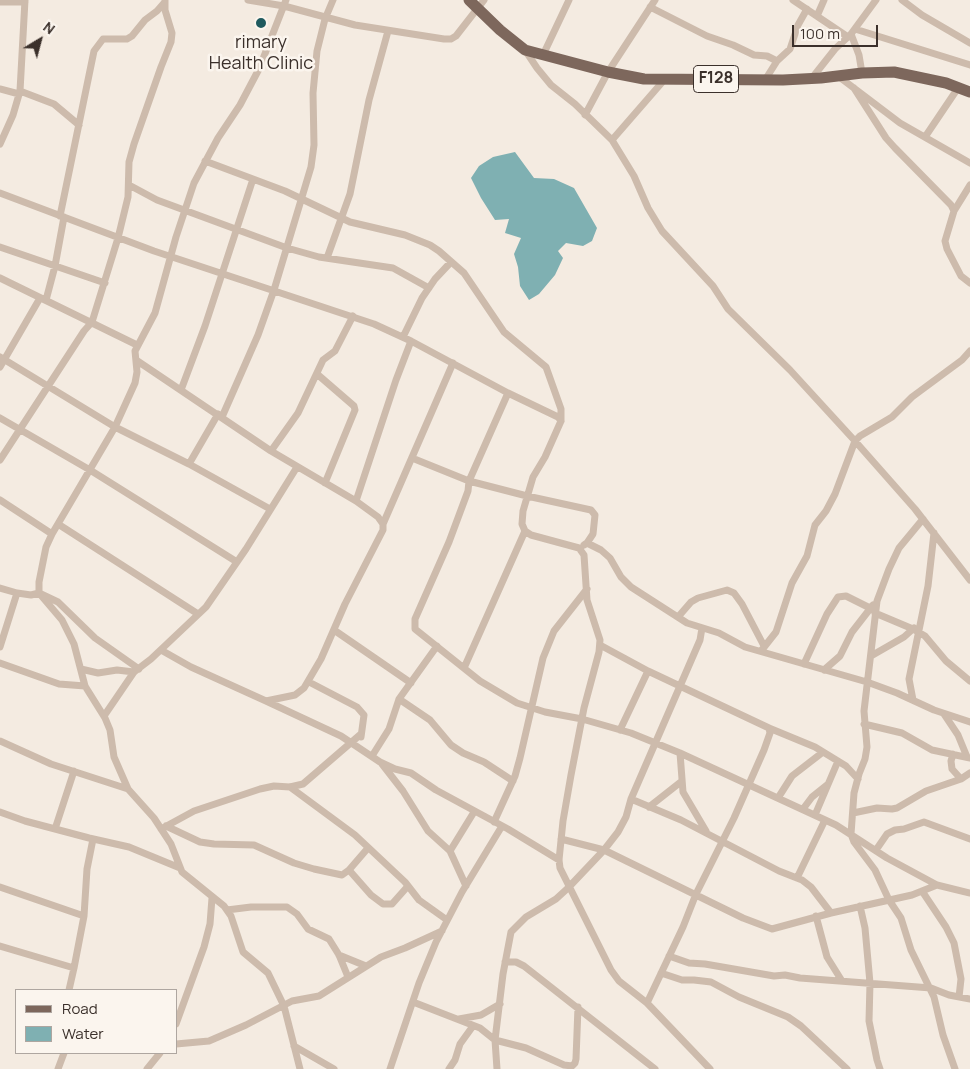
<!DOCTYPE html>
<html>
<head>
<meta charset="utf-8">
<style>
  body { margin:0 }
  #map { position:relative; width:970px; height:1069px; overflow:hidden; background:#f4ebe1; font-family:Manrope,sans-serif }
  canvas { display:block }
  .legend { position:absolute; left:15px; top:989px; width:162px; height:65px; box-sizing:border-box; background:#fbf5ee; border:1px solid #aea6a0; margin:0; padding:6px 9px; list-style:none; font-size:15px; color:#3b302b }
  .legend li { display:flex; align-items:center; gap:10px; height:25px }
  .legend b { width:25px; border:1px solid #aea6a0 }
  .north { position:absolute; left:15px; top:15px; width:50px; height:50px; -webkit-text-stroke:4px #fbf5ee; paint-order:stroke; rotate:37deg; font-size:14px; font-weight:700; line-height:20px; text-align:center; color:#3b302b }
  .north::after { content:''; display:block; margin:auto; width:18px; height:22px; background:#3b302b; clip-path:polygon(50% 0,100% 100%,50% 72%,0 100%) }
  .scale { position:absolute; left:792px; top:25px; width:86px; height:22px; box-sizing:border-box; border:2px solid #3b302b; border-top:0; padding-left:6px; font-size:15px; line-height:18px; white-space:nowrap; color:#3b302b; -webkit-text-stroke:4px #fbf5ee; paint-order:stroke }
</style>
</head>
<body>
<div id="map">
<canvas width="970" height="1069"></canvas>
<ul class="legend">
<li><b style="height:6px;background:#7d675c"></b>Road</li>
<li><b style="height:14px;background:#7fb0b2"></b>Water</li>
</ul>
<div class="north">N</div>
<div class="scale">100 m</div>
</div>
<script>
const ctx = document.querySelector('canvas').getContext('2d');
ctx.lineJoin = 'round';
function fill(path, color) { ctx.fillStyle = color; ctx.fill(path, 'evenodd'); }
const toPath = rows => new Path2D(rows.map(r => 'M' + r).join(''));
function stroke(path, color, width, dash) { ctx.strokeStyle = color; ctx.lineWidth = width; ctx.lineCap = dash ? 'butt' : 'round'; ctx.setLineDash(dash || []); ctx.stroke(path); }
function drawText(font, color, halo, rows, align = 'center') {
  ctx.font = font + ' Manrope,sans-serif'; ctx.lineWidth = 5; ctx.setLineDash([]); ctx.textBaseline = 'middle'; ctx.strokeStyle = halo; ctx.fillStyle = color; for (const [text, x, y, turn = 0] of rows) {
    ctx.save(); ctx.translate(x, y); ctx.rotate((+turn || 0) * Math.PI / 180); ctx.textAlign = isNaN(turn) ? turn : align; if (halo) ctx.strokeText(text, 0, 0); ctx.fillText(text, 0, 0); ctx.restore();
  }
}
const water = toPath([
  [515,152,534,178,554,179,574,188,597,228,592,241,583,246,566,243,558,251,563,258,555,275,539,294,529,300,520,286,518,267,514,254,521,238,505,233,509,219,495,220,481,198,471,178,479,166,493,157]
]);
const minor = toPath([
  [248,0,284,6,355,25,444,39,451,39,456,36,484,0],
  [286,0,259,69,240,105,218,138,194,183,176,237,155,313,135,351,137,372,135,383,115,427,52,534,46,547,39,582,39,593,62,620,74,644,85,686,105,718,110,730,114,757,128,789,154,818,171,844,182,872,224,906,231,916,243,952,268,973,284,1006,300,1069],
  [793,0,848,37],
  [902,0,922,15,970,43],
  [0,2,25,2],
  [650,7,707,36,733,45,754,55,767,56,777,61],
  [817,16,824,0],
  [855,29,970,65],
  [851,34,859,55,862,73],
  [525,50,537,68,551,85,575,104,612,140,634,176,648,208,662,231,713,286,728,309,790,370,855,441,915,509,970,580],
  [543,55,569,0],
  [838,76,900,123,970,163],
  [812,78,835,49,851,34,876,0],
  [765,80,777,61,790,49,798,25,807,9],
  [854,88,886,138,895,148,951,205,954,211,945,241,947,249,961,276,970,283],
  [0,89,19,94],
  [20,91,54,104,79,125],
  [585,115,608,72,655,0],
  [925,137,958,88],
  [612,140,665,79],
  [0,144,13,115,20,91,25,0],
  [205,161,285,191,350,222,405,235,430,245,439,251,464,273,504,332,546,367,561,409,561,421,545,457,533,477,523,511,522,524,525,531,531,535,579,548,584,555,587,600,600,640,599,652,584,708,571,775,563,821,559,860,560,868,611,970,619,981,647,1003,710,1069],
  [129,185,157,200,287,248,319,257,393,268,429,288],
  [0,193,154,251,374,324,411,341,508,393,558,417,561,421],
  [954,211,970,185],
  [60,216,94,51,103,39,127,39,132,36,145,20,157,11,164,3],
  [0,247,105,283],
  [327,258,350,194,369,100,388,31],
  [0,278,137,345],
  [46,300,55,266,64,217],
  [403,337,422,298,435,279,451,262],
  [0,357,115,427,189,464,270,509],
  [136,360,271,451,356,501,378,517,383,524],
  [0,367,40,298],
  [317,374,354,406,355,410,325,483],
  [181,390,205,326,253,179],
  [508,393,469,481,468,491,449,542,415,619,415,629,480,681,517,703,545,712,582,719,631,733,680,753,836,825,887,858,937,885,970,893],
  [222,417,258,335,274,290,311,167,314,145,313,93,317,51,325,19,333,0],
  [0,418,90,470,237,562],
  [271,451,298,413,323,360,335,351,353,316],
  [412,458,469,481,527,496,591,510,595,515,593,534,587,543,584,545],
  [0,460,84,331,92,322,118,238,128,197,129,162,134,144,161,67,171,42,172,33,165,10,165,0],
  [189,464,218,414],
  [0,500,52,534],
  [356,501,396,380,411,341],
  [923,519,899,548,889,569,877,601,864,711,867,747,865,759,859,774,854,793,851,834,854,842,875,870,889,900,901,918,911,950,934,997,943,1035,955,1069],
  [58,524,198,614],
  [587,543,601,550,610,558,621,577,631,587,687,623,719,633,745,647,867,682,897,693,934,710,970,722],
  [0,588,17,593,31,595,39,593,58,602,95,638,139,669],
  [875,613,913,629,925,636,946,661,970,681],
  [678,617,691,602,698,598,727,590,734,593,742,604,764,646],
  [334,630,411,683],
  [600,645,648,671,769,728,815,747,846,766,858,779],
  [0,647,17,593],
  [161,650,191,667,266,701,295,695,304,688,321,659,345,604,383,530,383,524,453,363],
  [761,651,776,632,792,583,807,556,815,525,826,511,835,494,855,441,860,436,892,417,912,397,962,360,970,351],
  [871,656,904,637,914,628],
  [0,663,59,684,85,686],
  [804,664,827,614,838,597,846,596,870,608],
  [464,668,525,531],
  [81,669,98,673,117,670,134,672],
  [824,670,840,656,852,632,873,605],
  [309,682,357,707,364,715,361,737],
  [399,699,430,720,451,745,463,753,484,762,513,781],
  [913,700,909,679,928,586,934,533],
  [266,701,341,736,380,762,395,769,411,773,436,790,508,829,559,860],
  [944,714,958,735,967,757],
  [104,716,134,672,151,659,206,607,246,549,297,467],
  [864,724,902,733,932,750,970,758],
  [620,730,648,671],
  [0,741,51,764,128,789],
  [680,753,683,792,706,831],
  [953,754,951,761,952,769,961,779],
  [372,756,389,729,399,699,437,646],
  [382,764,403,791,428,831,450,851,466,886],
  [290,787,355,835,405,882,419,900,447,920],
  [778,798,792,776,823,752],
  [631,799,681,820,779,871,802,880,811,887,831,913],
  [649,807,682,781],
  [803,809,812,797,827,785],
  [0,812,25,821,89,838,129,847,180,868],
  [853,813,877,808,892,809,897,808,926,791,961,779,970,773],
  [815,815,838,761],
  [494,822,515,776,520,758,543,658,554,631,587,589],
  [166,826,200,842,214,844,254,845,294,863,314,869,342,875,349,870,368,848],
  [55,829,74,771],
  [161,829,194,811,260,789,274,786,290,787,303,784,361,734],
  [561,839,604,850,743,918,772,929,831,913,912,895,937,885],
  [876,850,887,834,895,830,904,829,924,822,970,839],
  [450,851,474,812],
  [349,870,371,895,383,904,392,904,408,886],
  [797,878,825,820],
  [0,887,84,916,87,869,93,839],
  [922,891,946,927,954,943,961,979,959,997],
  [860,906,865,928,870,983,869,1021,877,1060,880,1069],
  [227,910,251,907,287,907,297,914,308,929,329,939,339,955,348,977],
  [816,916,827,957,842,981],
  [0,946,74,968,84,916],
  [339,955,366,966],
  [669,956,689,963,705,964,774,976,785,975,800,978,931,988,949,995,970,999],
  [505,962,516,962,524,966,655,1069],
  [661,973,682,980,694,980,711,982,739,997,788,1017,801,1026,847,1069],
  [69,990,74,968],
  [413,1002,480,1028,495,1040,526,1048,564,1065,572,1066,575,1063,576,1059,578,1007],
  [647,1003,683,927,696,894,734,818,764,750,770,733,769,728],
  [459,1019,481,1015,500,1004],
  [176,1024,204,947,210,924,212,898],
  [176,1044,209,1041,246,1025,292,1001,319,996,381,957,405,948,442,931],
  [294,1046,334,1069],
  [58,1069,64,1053],
  [147,1069,160,1053],
  [390,1069,419,983,436,942,462,892,502,826],
  [449,1069,455,1060,460,1044,473,1026],
  [497,1069,495,1040,503,974,511,932,526,917,556,899,568,888,604,850,618,832,626,817,631,799,700,640,702,628]
]);
const primary = toPath([
  [469,0,500,30,525,50,608,72,644,79,783,80,821,78,862,73,894,72,946,83,970,92]
]);
const markers = [
  [261,23,6,"#1f5a5e"]
];
const shields = [
  [716,79,45]
];
const shieldNames = [
  ["F128",716,79]
];
const poiNames = [
  ["rimary",261,43],
  ["Health Clinic",261,64]
];
fill(water, '#7fb0b2');
stroke(minor, '#cdbbac', 7);
stroke(primary, '#7d675c', 11);
for (const [x, y, r, color] of markers) { const dot = new Path2D(); dot.arc(x, y, r, 0, 2 * Math.PI); ctx.fillStyle = color; ctx.fill(dot); stroke(dot, '#fbf5ee', 2); }
for (const [x, y, w] of shields) { const box = new Path2D(); box.roundRect(x - w / 2, y - 13.5, w, 27, 4); ctx.fillStyle = '#fbf5ee'; ctx.fill(box); stroke(box, '#3b302b', 1); }
drawText('bold 16px', '#3b302b', null, shieldNames);
drawText('18px', '#3b302b', '#fbf5ee', poiNames);
</script>
</body>
</html>
